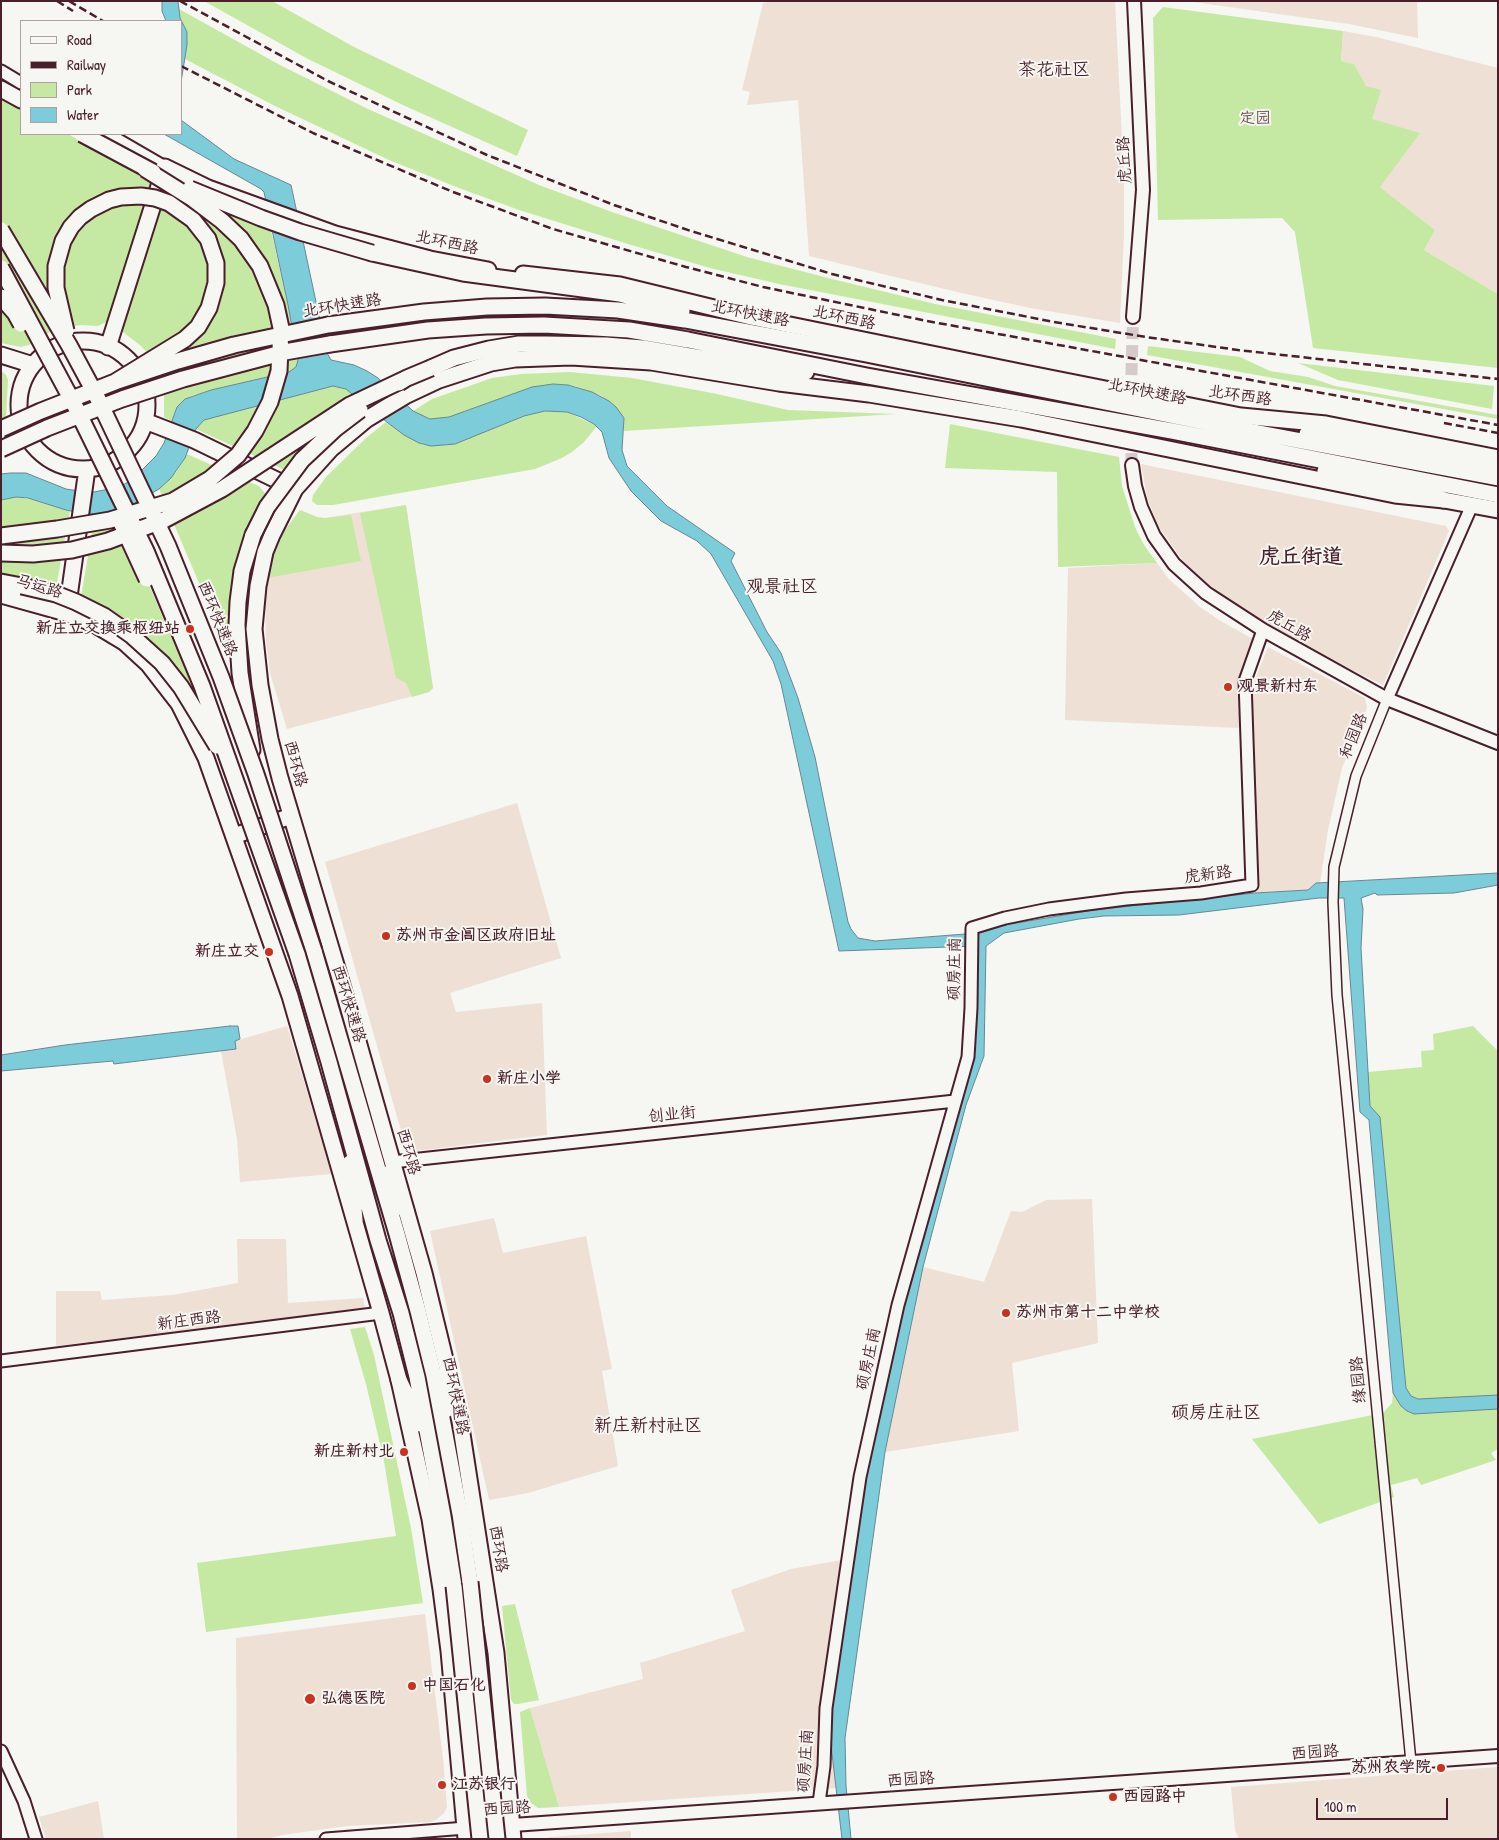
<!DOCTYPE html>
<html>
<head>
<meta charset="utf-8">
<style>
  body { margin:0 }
  #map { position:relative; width:1499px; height:1840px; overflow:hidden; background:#f6f6f2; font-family:"Patrick Hand",sans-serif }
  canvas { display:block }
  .frame { position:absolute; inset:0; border:2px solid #4a1f2b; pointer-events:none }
  .legend { position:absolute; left:20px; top:20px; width:162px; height:115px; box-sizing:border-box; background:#f6f6f2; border:1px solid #b1a0a2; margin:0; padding:6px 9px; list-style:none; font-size:15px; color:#4a1f2b }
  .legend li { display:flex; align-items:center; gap:10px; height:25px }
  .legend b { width:25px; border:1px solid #b1a0a2 }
  .scale { position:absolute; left:1316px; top:1798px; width:132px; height:22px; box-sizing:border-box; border:2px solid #4a1f2b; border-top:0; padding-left:6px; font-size:15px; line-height:18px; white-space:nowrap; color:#4a1f2b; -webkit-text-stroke:4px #f6f6f2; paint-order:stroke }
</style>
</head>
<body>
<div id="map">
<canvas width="1499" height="1840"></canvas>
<div class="frame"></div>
<ul class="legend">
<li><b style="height:6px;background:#f6f6f2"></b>Road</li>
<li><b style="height:6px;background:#4a1f2b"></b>Railway</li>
<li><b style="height:14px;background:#c5e9a2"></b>Park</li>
<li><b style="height:14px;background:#7dccd9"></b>Water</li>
</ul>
<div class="scale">100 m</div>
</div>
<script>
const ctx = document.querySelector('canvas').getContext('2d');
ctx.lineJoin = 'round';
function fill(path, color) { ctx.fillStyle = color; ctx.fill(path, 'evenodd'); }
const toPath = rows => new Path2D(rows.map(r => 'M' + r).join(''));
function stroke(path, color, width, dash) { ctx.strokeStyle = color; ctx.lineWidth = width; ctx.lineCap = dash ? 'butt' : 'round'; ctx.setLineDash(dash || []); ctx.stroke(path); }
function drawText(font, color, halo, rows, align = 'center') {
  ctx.font = font + ' "Patrick Hand","LXGW WenKai TC",sans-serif'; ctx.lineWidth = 4; ctx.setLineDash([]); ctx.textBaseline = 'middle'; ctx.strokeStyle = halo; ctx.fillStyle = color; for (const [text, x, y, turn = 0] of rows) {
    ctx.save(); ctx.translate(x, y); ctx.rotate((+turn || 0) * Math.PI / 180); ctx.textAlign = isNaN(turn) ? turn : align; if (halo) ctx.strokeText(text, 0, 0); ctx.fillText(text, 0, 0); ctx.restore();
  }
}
const built = toPath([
  [774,1,1115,1,1124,177,1124,234,1120,323,1030,308,957,292,809,256,798,100,747,105,750,92,742,90,763,3],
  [1187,1,1417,1,1418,38,1349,24],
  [1343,31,1376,37,1498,68,1498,294,1424,250,1435,230,1380,187,1372,119,1365,86,1354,64,1341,61],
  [1141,464,1446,526,1449,531,1383,685,1317,653,1237,605,1205,582,1184,562,1158,526,1147,497],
  [406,505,433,688,429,692,287,729,270,673,266,642,265,593,269,568,275,550,285,530,300,510,317,517,325,518],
  [1157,563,1169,579,1200,607,1219,620,1255,640,1249,652,1239,678,1239,728,1065,720,1068,568],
  [1268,647,1365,698,1367,708,1342,768,1328,830,1320,883,1316,883,1308,890,1255,893,1252,694,1255,680],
  [517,803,561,958,450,993,456,1012,542,1003,547,1135,407,1152,325,862],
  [287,1026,332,1174,240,1182,237,1139,221,1051,235,1049,235,1041],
  [1092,1199,1098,1343,1012,1363,1019,1431,885,1452,923,1267,984,1282,1011,1211,1022,1212,1046,1200],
  [494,1218,503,1253,586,1236,612,1369,602,1371,618,1466,528,1493,489,1500,430,1231],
  [237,1239,286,1239,288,1303,363,1298,365,1309,56,1346,56,1291,100,1291,102,1300,173,1295,238,1283],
  [853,1558,829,1728,836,1788,559,1807,530,1708,643,1679,640,1663,745,1631,731,1590,791,1569],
  [425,1614,443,1758,447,1807,444,1813,436,1820,431,1822,347,1826,282,1835,267,1839,237,1839,236,1638],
  [1498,1767,1498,1839,1239,1839,1235,1830,1231,1787],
  [98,1801,104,1839,46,1839,39,1817],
  [631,1831,631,1839,544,1839,551,1837]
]);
const green = toPath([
  [204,1,272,1,356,48,528,130,517,156,405,106,308,59],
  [1163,7,1343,31,1341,61,1354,64,1366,86,1381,90,1372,119,1420,133,1380,187,1435,230,1424,250,1498,294,1498,368,1313,348,1295,232,1282,218,1158,220,1153,18],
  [179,9,280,65,368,109,539,185,612,212,747,257,828,278,935,304,1116,339,1115,349,779,284,710,268,628,244,519,210,459,188,389,160,275,106,185,59,187,32,180,18],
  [1,97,21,108,21,134,68,134,156,182,108,321,98,326,81,325,62,328,50,332,32,344,21,347,1,343],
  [165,185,270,226,288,305,298,362,296,367,289,372,211,390,191,396,176,411,172,421,164,417,164,388,149,355,141,346,119,329],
  [1148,346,1240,357,1270,371,1308,377,1335,386,1498,415,1498,419,1147,355],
  [1298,363,1494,386,1492,409,1338,380],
  [1,371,6,375,8,380,6,418,1,421],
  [570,372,632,378,717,394,788,410,896,414,624,431,624,424,602,396,575,386,561,384,518,392,444,419,430,419,413,411,432,399,492,378,521,374],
  [333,386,346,389,362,403,287,471,196,429,204,420,213,417],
  [545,411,567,412,597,426,584,442,572,452,562,458,535,469,333,505,317,505,312,501,313,495,326,477,366,438,386,422,419,443,424,445,449,445,524,416],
  [950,424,1119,457,1122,486,1135,527,1144,545,1157,563,1058,567,1057,472,945,468],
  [187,454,254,484,259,486,267,496,256,524,236,670,159,489,177,471],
  [16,497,35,500,70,511,56,588,1,575,1,500],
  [406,505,433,688,429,692,412,697,406,683,396,678,360,513],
  [300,510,317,517,325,518,351,515,361,561,267,578,275,550,285,530],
  [118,512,192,686,165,656,136,630,81,597,95,514],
  [1473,1026,1498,1051,1498,1449,1491,1453,1496,1460,1421,1485,1417,1478,1391,1485,1394,1497,1319,1524,1252,1439,1383,1413,1392,1403,1393,1393,1406,1388,1370,1106,1368,1072,1422,1067,1421,1051,1434,1050,1433,1034],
  [365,1327,374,1355,411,1528,423,1603,206,1632,197,1563,396,1536,384,1461,366,1384,350,1329],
  [515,1604,539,1700,518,1704,514,1704,511,1700,502,1606],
  [530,1708,559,1807,538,1808,531,1803,527,1796,520,1712]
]);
const water = toPath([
  [162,1,178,1,180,18,187,32,187,45,181,82,181,21,166,21,162,11,162,1],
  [181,120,234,159,291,185,327,353,331,360,354,365,367,371,378,378,413,411,430,419,449,417,532,387,553,384,568,385,592,392,609,401,616,407,624,418,622,450,627,466,667,506,735,553,731,561,767,632,781,653,798,698,815,757,848,922,851,929,858,938,875,941,978,933,988,928,1093,910,1255,893,1308,890,1316,883,1498,873,1498,885,1454,893,1377,895,1375,893,1361,898,1363,909,1361,948,1370,1106,1380,1117,1406,1388,1411,1396,1418,1399,1498,1395,1498,1409,1414,1414,1407,1411,1401,1406,1393,1393,1369,1120,1360,1112,1344,898,1319,898,1179,915,1104,916,1079,919,1004,933,986,946,984,1056,966,1105,923,1267,885,1452,845,1738,846,1785,851,1839,842,1839,829,1728,830,1713,865,1475,880,1416,894,1336,973,1054,976,946,839,951,781,684,773,661,711,554,697,541,661,521,631,491,609,458,602,432,594,424,581,417,567,412,545,411,524,416,455,444,431,446,419,443,404,435,371,410,346,389,333,386,204,420,196,429,185,458,171,478,159,489,121,511,105,514,86,514,66,510,28,498,16,497,1,500,1,474,10,473,26,473,66,489,79,491,94,492,119,487,132,480,156,456,164,443,177,407,185,399,211,390,289,372,296,367,298,360,288,305,264,192,261,189,164,134,181,134,181,120],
  [230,1026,238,1026,240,1039,235,1041,236,1049,114,1064,113,1061,1,1071,1,1055,65,1045,230,1026]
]);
const secondaryTunnel = toPath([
  [1132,465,1130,429,1133,317]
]);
const minor = toPath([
  [1387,699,1356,776,1334,867,1333,902,1337,995,1411,1762]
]);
const tertiary = toPath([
  [1,71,21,83],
  [108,134,165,167],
  [1387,699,1472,505],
  [392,1162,955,1101],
  [1,1361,381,1313],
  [1,1751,24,1801,36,1839],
  [819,1803,824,1766,826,1708,860,1477,898,1305,968,1057,971,1008,972,928,1005,918,1049,909,1126,899,1201,893,1252,885,1245,681,1263,630],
  [326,1839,466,1828]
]);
const secondary = toPath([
  [1133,317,1143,190,1134,1],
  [1132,465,1135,486,1141,507,1154,536,1174,564,1206,593,1263,630,1387,699,1498,743],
  [470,1828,1498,1756]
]);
const primary = toPath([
  [523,274,620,285,751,317,1025,373,1241,416,1326,424,1498,458],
  '19 405a64 64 0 1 1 128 0a64 64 0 1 1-128 0Z',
  [108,347,165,167,208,188,335,234,430,259,488,270],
  [1,355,33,365],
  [145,421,194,440,295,489],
  [1,595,66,613,94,624,124,642,148,664,179,704,206,758,290,996,381,1313,399,1380,430,1519,441,1589,449,1651,466,1839],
  [67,611,87,469],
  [234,836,291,816],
  [513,1839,496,1653,460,1421,424,1273,342,985,280,778,270,739,260,685,254,629,258,586,265,552,272,535,295,489,331,449,367,419,405,396,439,380,491,363,515,359,571,357,651,362,779,383,869,394,1021,419,1395,495,1444,500,1498,510]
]);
const trunk = toPath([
  [1,89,21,100],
  [372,253,463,273,620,294,682,311],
  [328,325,424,312,487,307,545,306,618,310,685,320,866,354,1254,432,1498,478],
  [330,344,428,330,486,326,544,325,629,330,688,340,867,376,1172,431,1498,495],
  [431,368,454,358,489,349,519,344,546,344,606,345,643,348,765,369,806,372],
  [1307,434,1338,435,1498,466],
  [1325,471,1398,487,1444,500],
  [1,582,22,586],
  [252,750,240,673,237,625,238,602,242,571,253,535],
  [314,951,397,1234,418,1311,434,1376,460,1514,470,1582],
  [297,954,329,1062,378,1240,401,1313,417,1377,443,1516,454,1586],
  [350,1163,355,1220],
  [387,1174,406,1211],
  [399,1380,420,1424],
  [446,1410,448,1370]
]);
const rail = toPath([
  [57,1,73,11],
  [69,1,103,21],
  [180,1,328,81,487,155,614,205,691,231,832,274,942,300,1054,322,1146,337,1238,350,1498,379],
  [181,66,313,133,453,192,553,229,686,267,763,287,927,321,1498,425],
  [1444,423,1498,433]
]);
const trunkBridge = toPath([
  [82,134,153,172],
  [190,189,261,218,300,232,372,253],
  [1,230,69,345,97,397,168,546,221,677,256,774,314,951],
  [1,268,75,406,146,551,202,686,297,954],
  [1,297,15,313,21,324],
  [66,331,56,288,56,266,63,241,71,227,80,217,91,209,109,200,121,197,141,196,155,198,169,203,193,220,208,239,216,263,216,283,209,308,198,327,185,339,115,382],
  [399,383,407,378,431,368],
  [1,429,41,411,115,382,178,361,234,345,328,325],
  [1,449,47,428,122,399,183,379,285,352,330,344],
  [119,518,147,579],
  [253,535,267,507,302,460,335,429,360,410],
  [1,536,57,529,110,520,173,501,210,479,238,455,255,431,270,402,279,371,281,328,276,305,260,266,241,239,222,221,193,199,145,169],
  [1,553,33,554,72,550,108,541,164,520,222,489,350,405,407,378],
  [22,586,56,594,76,602,104,616,131,635,162,663,181,687,217,746],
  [470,1582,497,1839],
  [454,1586,480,1839]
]);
const markers = [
  [190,629,5,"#c8321e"],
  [1228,687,5,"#c8321e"],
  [386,936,5,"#c8321e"],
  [269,952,5,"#c8321e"],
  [487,1079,5,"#c8321e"],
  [1006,1313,5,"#c8321e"],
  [404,1452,5,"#c8321e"],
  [412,1686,5,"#c8321e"],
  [310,1699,6,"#c8321e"],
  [1441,1768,5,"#c8321e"],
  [442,1785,5,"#c8321e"],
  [1113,1797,5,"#c8321e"]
];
const parkNames = [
  ["定园",1255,119]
];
const streetNames = [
  ["虎丘路",1125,160,-93],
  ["北环西路",447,243,12],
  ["北环快速路",342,306,-9],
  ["北环快速路",750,314,11],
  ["北环西路",844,318,12],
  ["北环快速路",1147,392,11],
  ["北环西路",1240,396,8],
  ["马运路",39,587,16],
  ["西环快速路",217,619,68],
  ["虎丘路",1289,626,30],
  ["和园路",1354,736,-68],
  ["西环路",295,764,75],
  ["虎新路",1208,875,-7],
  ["硕房庄南",955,969,-89],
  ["西环快速路",348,1004,73],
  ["创业街",672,1115,-6],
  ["西环路",408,1152,74],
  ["新庄西路",189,1321,-7],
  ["硕房庄南",869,1359,-78],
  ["缘园路",1359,1380,-95],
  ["西环快速路",455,1396,79],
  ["西环路",498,1549,81],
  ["西园路",1315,1753,-4],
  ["硕房庄南",806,1761,-86],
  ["西园路",911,1780,-4],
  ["西园路",507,1809,-4]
];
const poiNames = [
  ["新庄立交换乘枢纽站",180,629,"right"],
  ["观景新村东",1238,687],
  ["苏州市金阊区政府旧址",396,936],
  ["新庄立交",259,952,"right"],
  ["新庄小学",497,1079],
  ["苏州市第十二中学校",1016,1313],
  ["新庄新村北",394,1452,"right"],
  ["中国石化",422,1686],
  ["弘德医院",321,1699],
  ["苏州农学院",1431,1768,"right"],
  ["江苏银行",452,1785],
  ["西园路中",1123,1797]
];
const neighbourhoodNames = [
  ["茶花社区",1054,70],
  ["观景社区",782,587],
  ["硕房庄社区",1216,1413],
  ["新庄新村社区",648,1426]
];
const districtNames = [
  ["虎丘街道",1301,557]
];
fill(built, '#eee0d4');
fill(green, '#c5e9a2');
fill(water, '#7dccd9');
stroke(water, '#698793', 1);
stroke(secondaryTunnel, '#d4cbca', 12, [12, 6]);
stroke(minor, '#4a1f2b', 12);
stroke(tertiary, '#4a1f2b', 15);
stroke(secondary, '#4a1f2b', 16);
stroke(primary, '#4a1f2b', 19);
stroke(trunk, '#4a1f2b', 19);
stroke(minor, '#f6f6f2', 9);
stroke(tertiary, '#f6f6f2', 11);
stroke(secondary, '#f6f6f2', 12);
stroke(primary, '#f6f6f2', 15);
stroke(trunk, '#f6f6f2', 15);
stroke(rail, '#4a1f2b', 2.5, [8, 4]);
stroke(trunkBridge, '#4a1f2b', 19, []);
stroke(trunkBridge, '#f6f6f2', 15);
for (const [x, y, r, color] of markers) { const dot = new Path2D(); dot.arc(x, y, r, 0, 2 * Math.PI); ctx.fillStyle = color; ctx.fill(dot); stroke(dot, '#f6f6f2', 2); }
drawText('16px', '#695249', '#f6f6f2', parkNames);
drawText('16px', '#4a1f2b', '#f6f6f2', streetNames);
drawText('bold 16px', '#4a1f2b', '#f6f6f2', poiNames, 'left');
drawText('18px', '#4a1f2b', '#f6f6f2', neighbourhoodNames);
drawText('bold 21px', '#4a1f2b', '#f6f6f2', districtNames);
</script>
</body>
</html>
